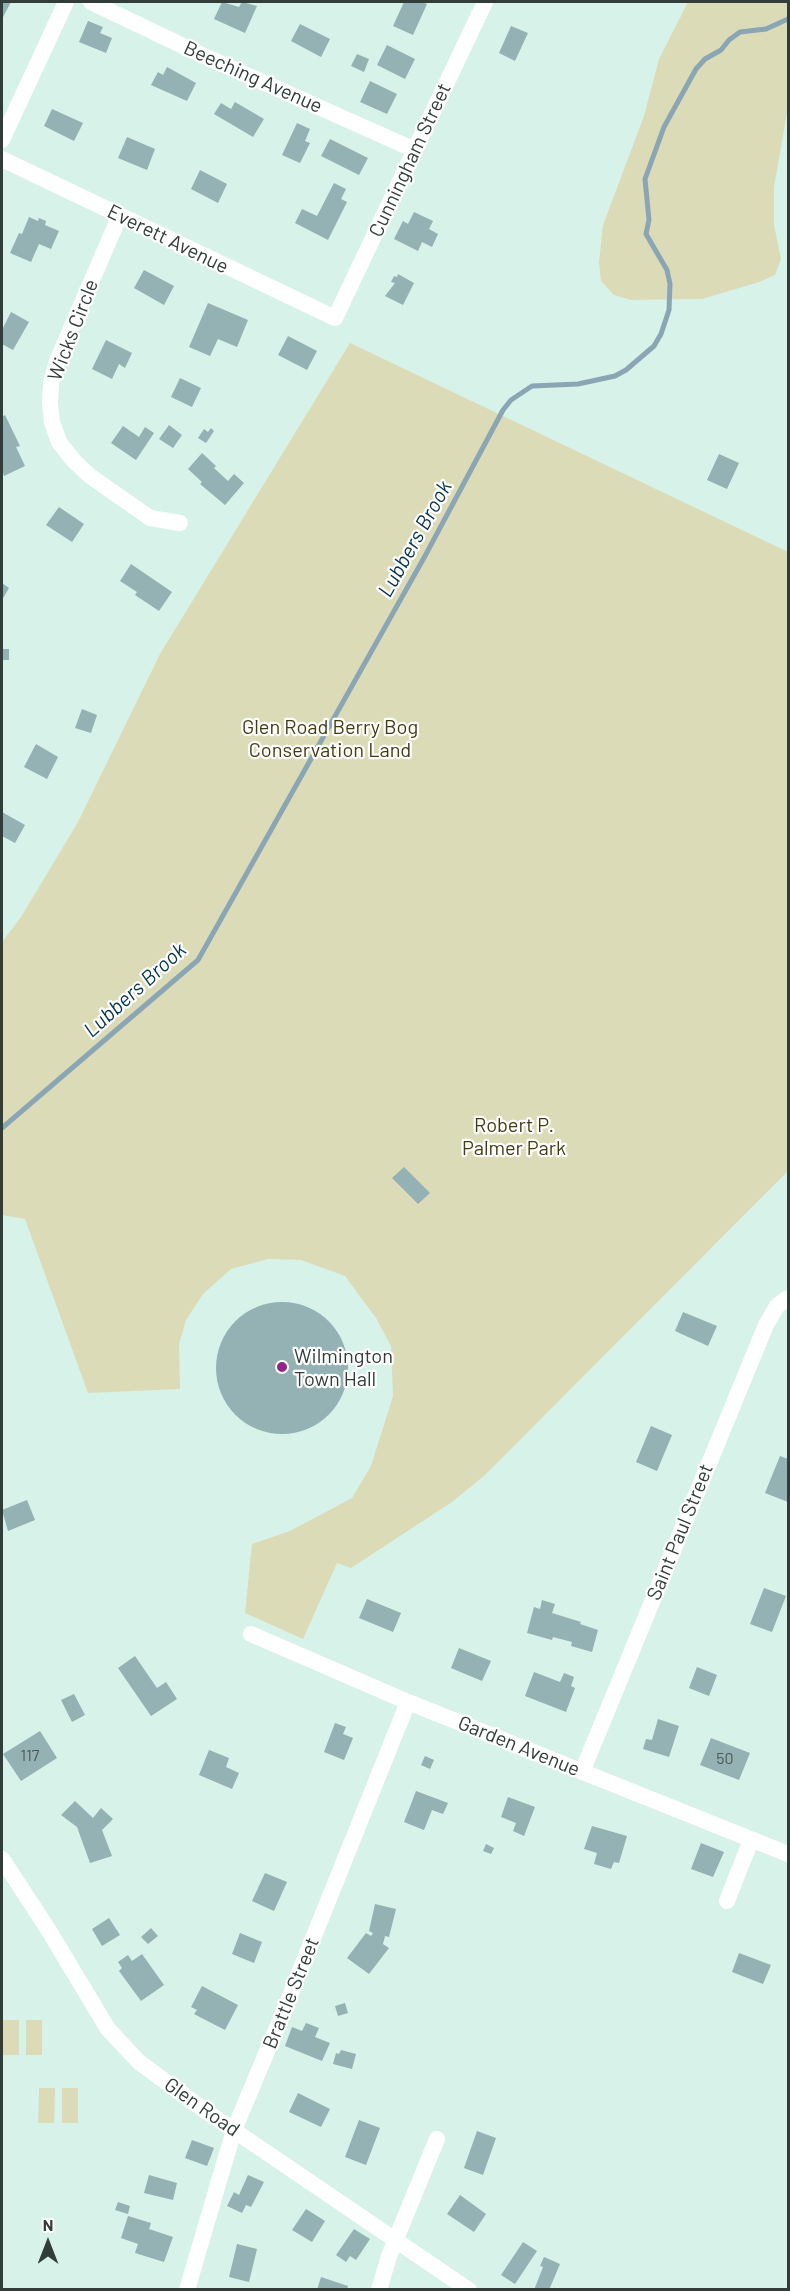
<!DOCTYPE html>
<html>
<head>
<meta charset="utf-8">
<style>
  body { margin:0 }
  #map { position:relative; width:790px; height:2291px; overflow:hidden; background:#d7f2e8; font-family:Barlow,sans-serif }
  canvas { display:block }
  .frame { position:absolute; inset:0; border:3px solid #323d39; pointer-events:none }
  .north { position:absolute; left:18px; top:2213px; width:60px; height:60px; -webkit-text-stroke:4px #fff; paint-order:stroke; rotate:0deg; font-size:16px; font-weight:700; line-height:24px; text-align:center; color:#323d39 }
  .north::after { content:''; display:block; margin:auto; width:21px; height:27px; background:#323d39; clip-path:polygon(50% 0,100% 100%,50% 72%,0 100%) }
</style>
</head>
<body>
<div id="map">
<canvas width="790" height="2291"></canvas>
<div class="frame"></div>
<div class="north">N</div>
</div>
<script>
const ctx = document.querySelector('canvas').getContext('2d');
ctx.lineJoin = 'round';
function fill(path, color) { ctx.fillStyle = color; ctx.fill(path, 'evenodd'); }
const toPath = rows => new Path2D(rows.map(r => 'M' + r).join(''));
function stroke(path, color, width, dash) { ctx.strokeStyle = color; ctx.lineWidth = width; ctx.lineCap = dash ? 'butt' : 'round'; ctx.setLineDash(dash || []); ctx.stroke(path); }
function drawText(font, color, halo, rows, align = 'center') {
  ctx.font = font + ' Barlow,sans-serif'; ctx.lineWidth = 4.5; ctx.setLineDash([]); ctx.textBaseline = 'middle'; ctx.strokeStyle = halo; ctx.fillStyle = color; for (const [text, x, y, turn = 0] of rows) {
    ctx.save(); ctx.translate(x, y); ctx.rotate((+turn || 0) * Math.PI / 180); ctx.textAlign = isNaN(turn) ? turn : align; if (halo) ctx.strokeText(text, 0, 0); ctx.fillText(text, 0, 0); ctx.restore();
  }
}
const green = toPath([
  [688,2,788,2,788,107,774,187,774,225,781,259,775,275,759,282,702,299,631,300,614,295,601,281,599,262,603,225,644,116,659,59],
  [350,343,788,552,788,1171,485,1475,452,1502,351,1568,337,1563,303,1639,245,1613,252,1544,290,1531,352,1498,371,1466,393,1396,391,1346,376,1318,345,1276,301,1260,268,1259,231,1269,203,1294,186,1320,179,1344,180,1389,88,1393,25,1219,2,1215,2,942,21,917,78,822,160,654],
  [3,2020,19,2020,19,2055,3,2055],
  [26,2020,42,2020,42,2055,26,2055],
  [39,2088,55,2088,54,2123,38,2123],
  [62,2088,78,2088,78,2123,62,2123]
]);
const stream = toPath([
  [2,1128,198,960,425,556,503,410,511,400,532,386,578,384,615,376,626,370,654,346,661,334,669,310,670,284,667,270,646,234,649,220,645,179,664,127,696,69,705,59,721,50,729,40,740,32,766,29,788,19]
]);
const building = toPath([
  [2,2,11,2,2,19],
  [222,2,239,7,242,2,257,6,245,33,214,19],
  [404,2,422,2,427,4,413,35,393,26],
  [88,21,103,27,100,33,112,38,106,53,79,42],
  [300,24,330,39,321,57,291,41],
  [511,26,528,33,515,61,499,53],
  [387,45,415,59,405,79,377,65],
  [357,54,369,59,364,72,351,66],
  [167,67,196,83,187,101,151,85,158,72,163,75],
  [370,81,397,94,387,114,360,102],
  [235,102,264,119,253,137,214,114,221,103,231,109],
  [52,109,83,123,74,141,44,126],
  [297,123,310,129,305,141,310,143,300,163,282,155],
  [127,137,155,149,147,170,118,158],
  [330,139,368,158,359,175,321,156],
  [200,170,227,184,218,203,191,189],
  [334,183,346,189,341,199,347,202,328,240,295,223,302,209,317,216],
  [414,212,433,221,429,229,438,234,432,247,422,242,418,251,394,239,403,221,408,224],
  [29,217,38,221,39,218,46,221,45,225,59,231,51,249,39,244,31,262,10,253,19,233,22,234],
  [144,270,174,286,164,305,134,288],
  [398,274,414,283,403,305,385,296,395,283,391,282,394,276,397,277],
  [208,303,248,320,237,347,218,339,210,356,189,347],
  [11,312,29,322,13,350,2,344,2,330],
  [288,336,317,351,307,370,278,355],
  [106,340,132,353,125,368,119,364,112,379,92,369],
  [180,378,201,388,192,407,171,397],
  [5,415,20,446,16,447,25,466,4,476,2,470,2,417],
  [169,425,182,435,173,448,159,439],
  [123,426,139,437,145,427,154,433,136,460,111,443],
  [211,428,214,431,206,443,198,438,204,429,208,432],
  [202,453,216,466,214,468,228,481,234,474,244,483,225,505,200,484,202,482,188,469],
  [719,454,739,463,727,489,707,480],
  [59,507,84,524,72,542,46,525],
  [131,564,172,592,159,611,135,595,137,592,120,581],
  [2,583,9,588,2,600],
  [2,649,9,649,9,660,2,660],
  [82,709,97,715,91,733,75,728],
  [36,744,58,757,47,779,24,767],
  [2,812,25,825,15,843,2,836],
  [404,1167,430,1193,418,1204,392,1178],
  '216 1368a66 66 0 1 1 132 0a66 66 0 1 1-132 0Z',
  [683,1312,717,1326,708,1346,675,1331],
  [651,1426,672,1435,657,1471,636,1462],
  [780,1456,788,1459,788,1502,765,1493],
  [27,1500,35,1520,8,1531,2,1510],
  [764,1588,786,1596,772,1632,750,1624],
  [367,1599,401,1613,393,1632,359,1618],
  [542,1600,555,1604,552,1613,581,1622,580,1624,598,1630,592,1652,571,1646,572,1642,553,1637,552,1640,527,1633,534,1607,540,1609],
  [459,1648,491,1661,482,1681,451,1668],
  [135,1656,157,1688,166,1682,177,1699,151,1716,118,1668],
  [697,1667,717,1675,709,1696,689,1688],
  [534,1672,560,1682,564,1673,574,1677,571,1686,575,1688,566,1712,525,1696],
  [74,1694,85,1715,72,1722,61,1700],
  [658,1719,679,1726,669,1757,643,1749,646,1739,652,1740],
  [335,1723,346,1727,343,1734,353,1738,344,1760,324,1752],
  [40,1731,57,1758,21,1781,3,1754],
  [711,1738,750,1753,739,1780,700,1765],
  [209,1750,229,1758,226,1767,239,1773,232,1789,199,1775],
  [425,1756,434,1760,430,1769,421,1765],
  [416,1791,448,1803,443,1814,432,1810,424,1830,404,1822],
  [508,1797,535,1807,524,1836,513,1831,516,1823,501,1817],
  [75,1801,93,1818,101,1808,113,1819,102,1830,112,1856,90,1863,77,1827,61,1815],
  [592,1826,627,1836,619,1863,614,1862,611,1869,594,1864,597,1853,584,1849],
  [701,1843,724,1852,713,1877,691,1869],
  [486,1844,494,1848,491,1854,483,1851],
  [265,1873,287,1882,274,1911,252,1901],
  [375,1904,396,1909,389,1937,385,1936,383,1944,389,1948,369,1974,347,1958,366,1933,371,1936,373,1933,369,1931],
  [109,1918,120,1935,102,1946,92,1929],
  [151,1928,158,1936,148,1944,141,1937],
  [240,1933,262,1942,254,1963,232,1954],
  [739,1953,771,1965,763,1984,732,1972],
  [142,1954,164,1985,141,2001,119,1971,122,1968,118,1962,128,1955,132,1961],
  [202,1986,238,2005,225,2030,194,2014,197,2010,191,2007],
  [345,2003,348,2013,338,2016,335,2006],
  [306,2023,319,2028,315,2037,330,2043,322,2061,285,2046,292,2027,302,2031],
  [341,2050,356,2054,352,2069,333,2064,336,2053,339,2054],
  [298,2093,330,2109,321,2127,289,2112],
  [359,2120,380,2128,366,2165,345,2157],
  [477,2131,496,2138,483,2175,464,2168],
  [192,2140,214,2148,207,2166,185,2158],
  [149,2175,177,2183,173,2200,144,2193],
  [248,2175,264,2182,251,2207,246,2205,242,2213,227,2206,234,2192,239,2195],
  [460,2195,486,2214,474,2232,447,2214],
  [118,2202,130,2206,128,2214,115,2210],
  [306,2209,325,2221,312,2242,292,2230],
  [128,2216,151,2223,149,2229,173,2237,164,2262,135,2253,138,2244,121,2238],
  [354,2229,370,2239,356,2260,350,2256,346,2262,336,2255],
  [523,2242,537,2251,515,2284,501,2275],
  [237,2244,257,2249,249,2282,229,2277],
  [544,2257,560,2264,549,2290,534,2290,543,2267,540,2266],
  [321,2277,348,2286,347,2290,317,2290]
]);
const minor = toPath([
  [91,2,202,55,415,150],
  [2,140,66,2],
  [2,159,335,318,485,2],
  [120,215,57,361,51,383,50,403,52,422,59,442,73,460,90,476,150,518,180,523],
  [251,1634,408,1702,788,1854],
  [582,1772,766,1325,777,1306,788,1298],
  [2,1859,46,1926,108,2029,139,2062,204,2110,469,2290],
  [727,1901,751,1840],
  [187,2290,234,2130,281,2018,408,1702],
  [379,2290,389,2256,437,2139]
]);
const markers = [
  [282,1367,6,"#922586"]
];
const numberNames = [
  ["117",30,1756],
  ["50",725,1759]
];
const streetNames = [
  ["Beeching Avenue",253,77,24],
  ["Cunningham Street",410,160,-65],
  ["Everett Avenue",168,239,26],
  ["Wicks Circle",73,330,-69],
  ["Saint Paul Street",680,1532,-68],
  ["Garden Avenue",519,1746,22],
  ["Brattle Street",291,1993,-68],
  ["Glen Road",202,2107,35]
];
const parkNames = [
  ["Glen Road Berry Bog",330,727],
  ["Conservation Land",330,750],
  ["Robert P.",514,1125],
  ["Palmer Park",514,1148]
];
const poiNames = [
  ["Wilmington",294,1356],
  ["Town Hall",294,1379]
];
const waterNames = [
  ["Lubbers Brook",415,539,-61],
  ["Lubbers Brook",135,990,-42]
];
fill(green, '#dcdbb7');
stroke(stream, '#8aa6b4', 5);
fill(building, '#94b1b3');
stroke(minor, '#fff', 16);
for (const [x, y, r, color] of markers) { const dot = new Path2D(); dot.arc(x, y, r, 0, 2 * Math.PI); ctx.fillStyle = color; ctx.fill(dot); stroke(dot, '#fff', 2); }
drawText('16px', '#4a5a58', null, numberNames);
drawText('20px', '#323d39', '#fff', streetNames);
drawText('20px', '#403d11', '#fff', parkNames);
drawText('20px', '#323d39', '#fff', poiNames, 'left');
drawText('italic 21px', '#06364c', '#fff', waterNames);
</script>
</body>
</html>
